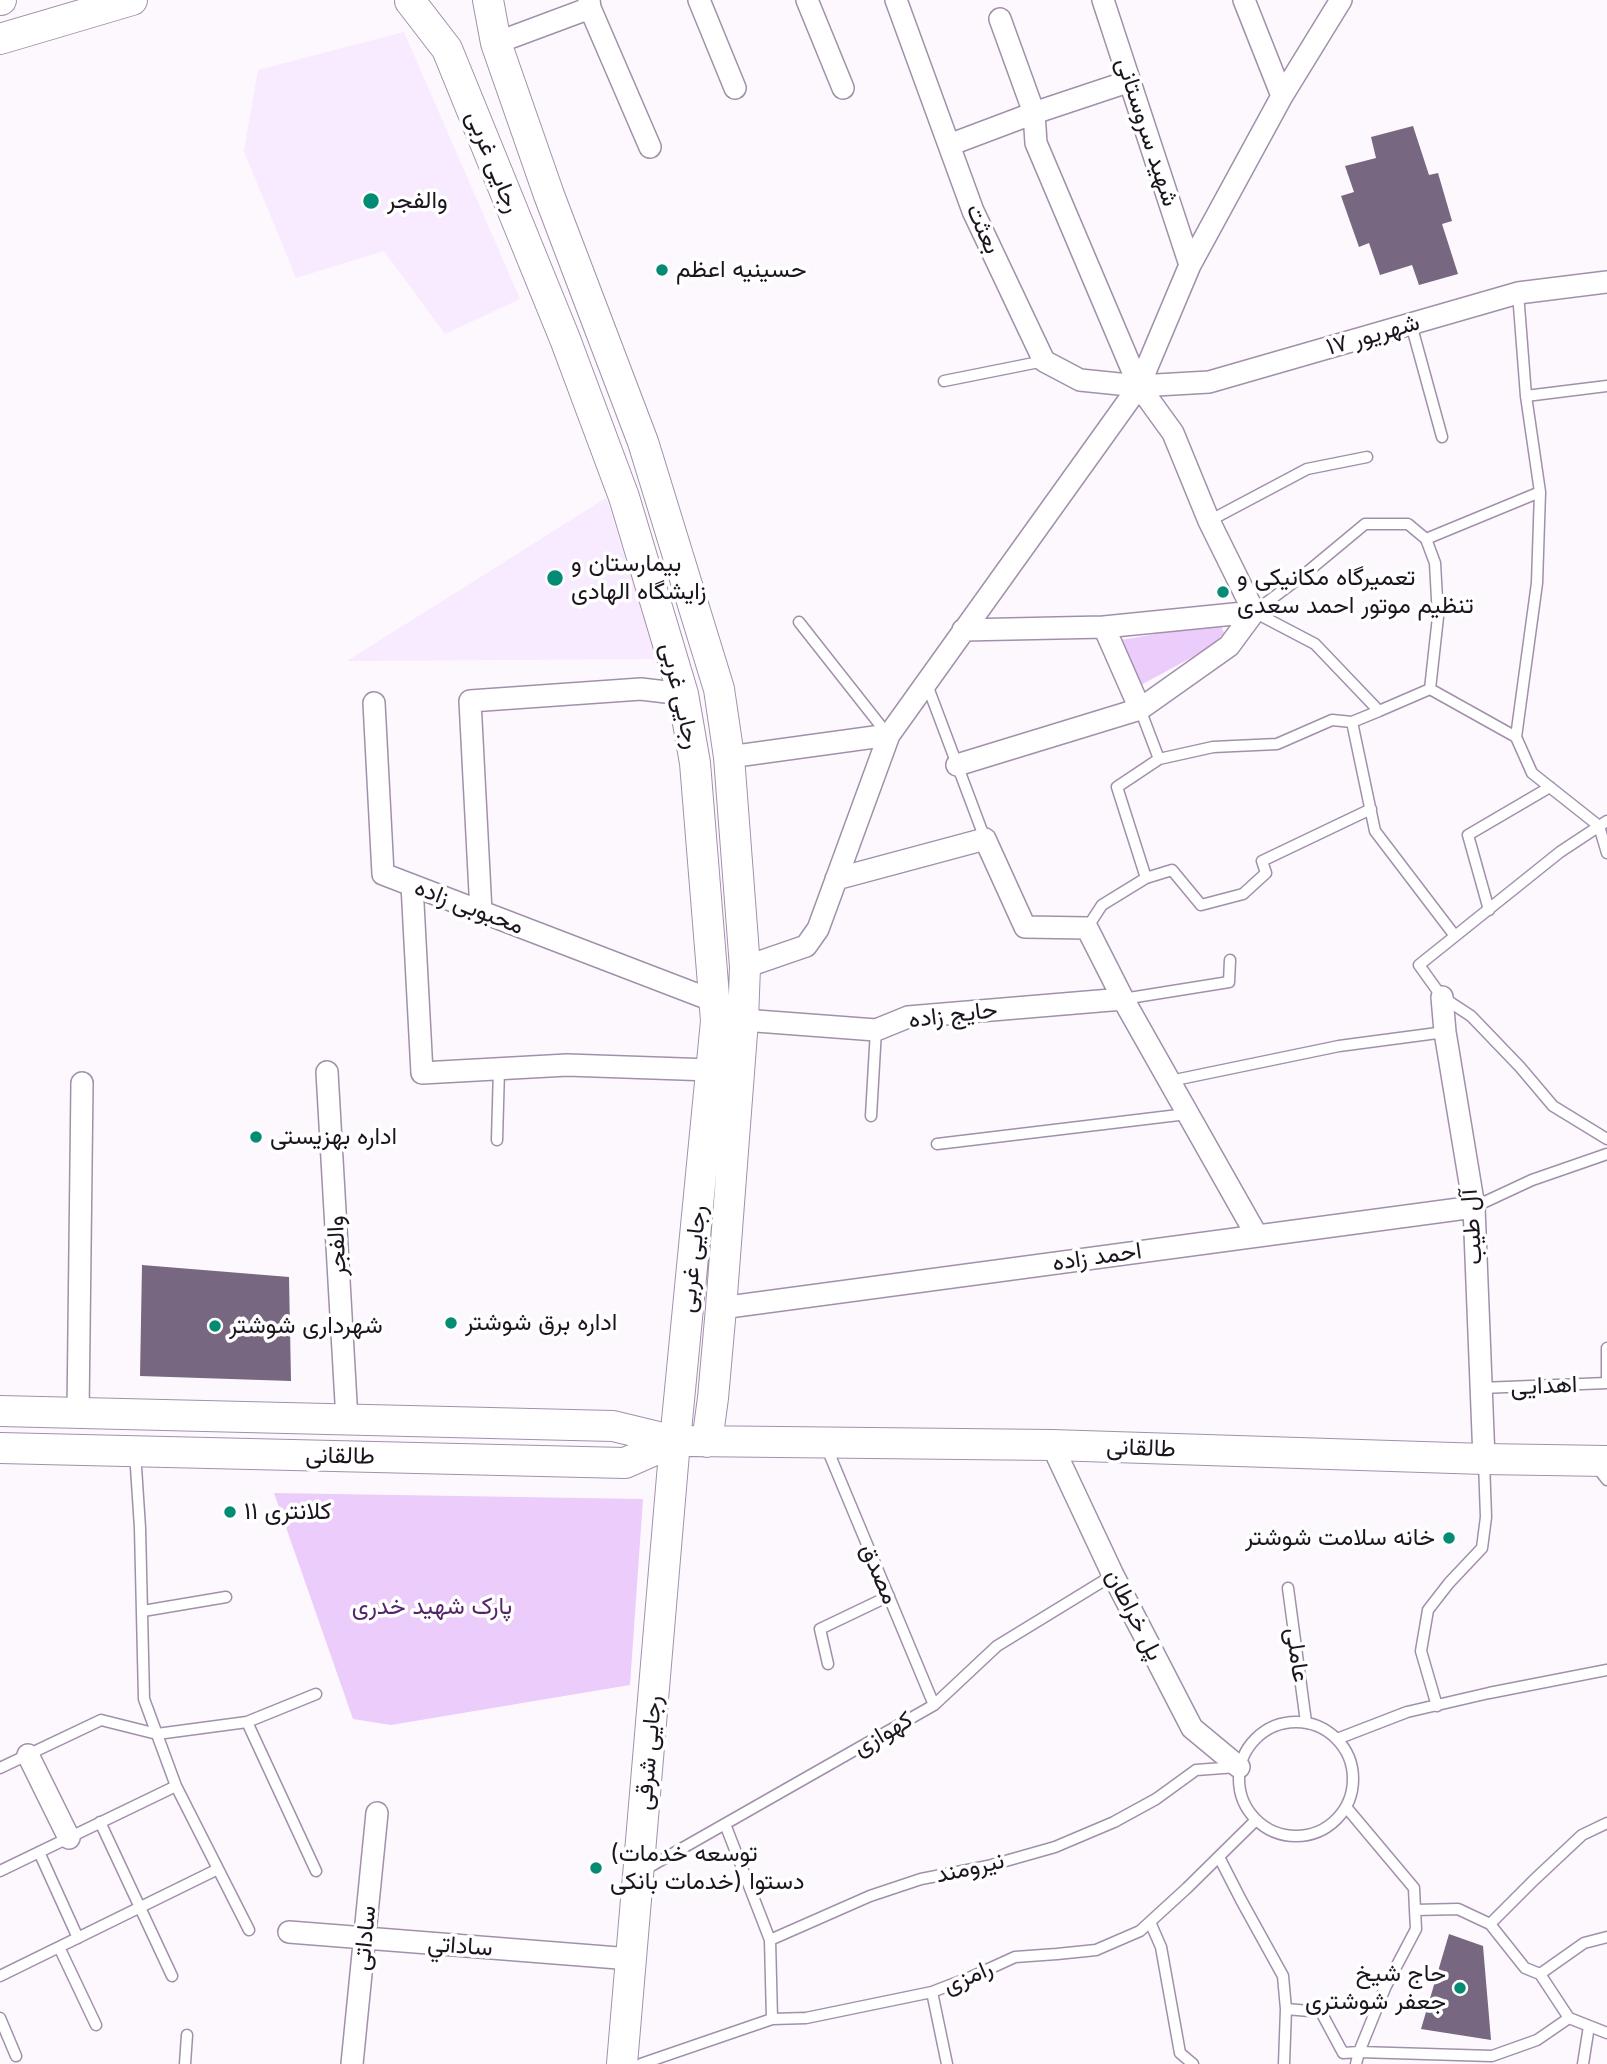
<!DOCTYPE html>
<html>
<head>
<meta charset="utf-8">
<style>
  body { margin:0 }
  canvas { display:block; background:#fcf8fe }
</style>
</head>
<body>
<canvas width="1607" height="2064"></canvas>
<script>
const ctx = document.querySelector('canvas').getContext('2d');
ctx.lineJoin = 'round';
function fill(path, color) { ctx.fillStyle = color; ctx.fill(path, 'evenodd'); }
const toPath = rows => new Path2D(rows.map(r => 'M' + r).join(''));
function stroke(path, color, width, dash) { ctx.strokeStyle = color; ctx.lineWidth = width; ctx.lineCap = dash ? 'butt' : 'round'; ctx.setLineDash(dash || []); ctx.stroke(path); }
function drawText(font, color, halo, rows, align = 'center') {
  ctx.font = font + ' Inter,Vazirmatn,sans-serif'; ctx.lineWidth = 7; ctx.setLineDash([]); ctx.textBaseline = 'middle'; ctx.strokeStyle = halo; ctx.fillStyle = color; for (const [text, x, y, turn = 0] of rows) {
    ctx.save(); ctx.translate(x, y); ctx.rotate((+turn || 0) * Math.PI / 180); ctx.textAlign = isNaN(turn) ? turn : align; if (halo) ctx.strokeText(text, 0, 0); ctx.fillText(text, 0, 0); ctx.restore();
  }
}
const built = toPath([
  [404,32,520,299,445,334,384,251,296,278,244,151,258,70],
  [606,497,657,659,347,661,606,498]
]);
const green = toPath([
  [1220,623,1224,633,1213,646,1139,686,1121,640],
  [274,1493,643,1499,630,1685,391,1725,353,1719]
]);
const building = toPath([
  [1413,126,1429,175,1438,173,1452,221,1442,224,1458,274,1419,285,1412,265,1380,275,1369,243,1359,247,1341,196,1354,192,1345,166,1376,158,1371,137],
  [142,1265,289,1277,291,1381,140,1376],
  [1449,1934,1483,1946,1491,2040,1421,2029]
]);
const lane = toPath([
  [1411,324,1442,437],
  [944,381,1044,361],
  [1526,396,1607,386],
  [1209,521,1307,469,1367,457],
  [1426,539,1540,492],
  [799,622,888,735],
  [926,682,985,839],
  [1430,689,1516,737,1537,583,1540,492,1526,396,1518,293],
  [1140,709,1159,759],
  [1379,711,1430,689,1438,617,1435,563,1426,539,1408,524,1365,524,1306,573,1254,612,1315,644,1379,711,1352,722,1375,831,1455,936],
  [1352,722,1332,720,1277,744,1213,747,1159,759,1117,787,1146,878,1172,870,1201,905,1243,894,1266,873,1262,861,1371,809],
  [1516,737,1532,773,1599,826,1607,853],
  [1607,821,1560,852,1419,965,1442,997,1471,1016,1520,1067,1553,1106,1607,1139],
  [1489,910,1468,835,1550,787],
  [1087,928,1102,905,1146,878],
  [1123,999,1229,982,1230,960],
  [1170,1081,1339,1046,1445,1032],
  [871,1116,876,1030],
  [497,1140,499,1069],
  [937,1144,1187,1114],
  [1474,1207,1532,1180,1607,1154],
  [1481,1388,1607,1383,1607,1348],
  [826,1446,934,1705],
  [1596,1466,1607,1480],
  [1288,1588,1306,1722],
  [143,1611,226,1597],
  [828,1664,820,1629,889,1596],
  [1437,1706,1421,1651,1428,1610,1449,1583,1482,1548,1486,1517,1484,1462],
  '1239 1779a57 57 0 1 1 114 0a57 57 0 1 1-114 0Z',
  [247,1722,316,1871],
  [1337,1739,1407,1712,1489,1693,1607,1670],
  [0,1768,101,1720,157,1734,247,1722,316,1694],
  [176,1786,249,1930],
  [1346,1807,1414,1888,1415,1910,1416,1929,1385,1988,1359,2052,1356,2064],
  [100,1822,172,1976],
  [725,1824,770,1940,772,2019],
  [39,1852,78,1938],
  [1219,1857,1241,1900,1283,1976,1286,2009,1321,2012,1343,2053,1359,2052,1492,2056,1537,2040,1569,2018],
  [644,1870,934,1705,997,1646,1113,1575],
  [0,1871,176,1786,144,1699,140,1528,135,1452],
  [1415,1910,1458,1909,1490,1924,1534,1880,1582,1835,1607,1823],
  [1150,1922,1161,1947,1180,2053,1193,2064],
  [1490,1924,1525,1968,1540,1974,1569,2018,1607,2033],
  [770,1940,870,1896,921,1879,988,1866,1055,1847,1114,1822,1156,1799,1196,1770,1237,1767],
  [59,1947,96,2025],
  [1540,1974,1584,1943,1607,1937],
  [0,1976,218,1869],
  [932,1992,947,2064],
  [0,2018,16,2056],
  [185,2064,187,2035],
  [641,2064,772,2019,806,2018,932,1992,971,1977,1015,1957,1057,1954,1096,1950,1140,1931,1187,1888,1256,1820],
  [1284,2064,1286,2009],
  [1583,2064,1589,2026]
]);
const street = toPath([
  [589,0,590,8,650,147],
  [699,0,735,88],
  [807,0,843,88],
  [896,0,973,211,1044,361,1080,380,1139,386,1209,382,1518,293,1607,282],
  [1103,0,1190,265],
  [1244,0,1282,96],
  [1000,19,1034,113,1036,143,1139,386,1173,433,1209,521,1254,612],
  [496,43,590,8],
  [949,145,1034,113,1130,81],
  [963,630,1104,627],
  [374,703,383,874,714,1001],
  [729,757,889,735],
  [957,765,1140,709,1104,627,1254,612,1229,646,1140,709],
  [836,879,985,839,1025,927,1087,928,1123,999,1257,1236],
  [412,885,422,1073,567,1065,711,1070],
  [481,912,470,701,641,689,683,694],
  [745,967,806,946,818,929,889,735,1139,386,1190,265,1282,96,1341,0],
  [1442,997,1445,1032,1474,1207,1484,1459],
  [743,1020,876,1030,908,1017,1123,999],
  [327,1072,347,1420],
  [721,1308,1474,1207],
  [78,1413,82,1083],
  [1052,1445,1113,1575,1192,1728,1239,1767],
  [28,1755,69,1838],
  [289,1932,631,1959],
  [352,2064,377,1813]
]);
const secondary = toPath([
  [0,0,1,0],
  [488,0,496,43,549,195,643,442,719,689,729,757,745,967,743,1020,721,1308,713,1398,707,1442],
  [410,1,447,49,565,339,624,497,683,694,695,763,716,1021,675,1441,622,2064],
  [0,39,132,0],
  [0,1411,613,1426,675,1441,625,1463,0,1448],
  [689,1441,1052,1445,1484,1459,1607,1461]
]);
const markers = [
  [371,201,9,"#038c73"],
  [662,270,7,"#038c73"],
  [555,578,9,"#038c73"],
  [1223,592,7,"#038c73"],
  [256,1137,7,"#038c73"],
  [451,1323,7,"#038c73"],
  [215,1326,7,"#038c73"],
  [230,1512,7,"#038c73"],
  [1449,1538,7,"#038c73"],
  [596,1868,7,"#038c73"],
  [1460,1988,7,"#038c73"]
];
const streetNames = [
  ["شهید سروستانی",1147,132,72],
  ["رجایی غربی",493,162,68],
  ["بعثت",983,229,66],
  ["۱۷ شهریور",1373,335,-16],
  ["رجایی غربی",680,696,77],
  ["محبوبی زاده",469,907,21],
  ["حایج زاده",953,1015,-7],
  ["آل طیب",1472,1227,-94],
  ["والفجر",337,1246,-93],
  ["احمد زاده",1097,1257,-8],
  ["رجایی غربی",693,1259,-84],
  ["اهدایی",1544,1386,-2],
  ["طالقانی",1141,1448,2],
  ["طالقانی",340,1456,1],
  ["مصدق",879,1574,67],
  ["پل خراطان",1134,1615,63],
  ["عاملی",1297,1655,82],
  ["کهوازی",883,1734,-30],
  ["رجایی شرقی",649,1753,-85],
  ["نیرومند",970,1868,-13],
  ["ساداتی",365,1938,-84],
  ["ساداتي",460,1946,4],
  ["رامزی",968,1977,-23]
];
const poiNames = [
  ["والفجر",387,201],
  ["حسینیه اعظم",676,270],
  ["بیمارستان و",571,564],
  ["زایشگاه الهادی",571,592],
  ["تعمیرگاه مکانیکی و",1237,578],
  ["تنظیم موتور احمد سعدی",1237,606],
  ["اداره بهزیستی",270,1137],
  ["اداره برق شوشتر",465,1323],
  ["شهرداری شوشتر",229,1326],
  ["کلانتری ۱۱",244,1512],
  ["خانه سلامت شوشتر",1435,1538,"right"],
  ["(توسعه خدمات",610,1854],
  ["دستوا (خدمات بانکی",610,1882],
  ["حاج شیخ",1446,1974,"right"],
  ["جعفر شوشتری",1446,2002,"right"]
];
const parkNames = [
  ["پارک شهید خدری",432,1607]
];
fill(built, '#f8eaff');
fill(green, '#ecccfb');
fill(building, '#786780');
stroke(lane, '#a290ab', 13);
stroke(street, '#a290ab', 24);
stroke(secondary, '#a290ab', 32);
stroke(lane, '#fff', 10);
stroke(street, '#fff', 21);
stroke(secondary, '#fff', 30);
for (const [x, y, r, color] of markers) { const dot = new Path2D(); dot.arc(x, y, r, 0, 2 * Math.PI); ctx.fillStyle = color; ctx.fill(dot); stroke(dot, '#fff', 2.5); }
drawText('24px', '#1c151f', '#fff', streetNames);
drawText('24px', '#1c151f', '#fff', poiNames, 'left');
drawText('24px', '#552469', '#fff', parkNames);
</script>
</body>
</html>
